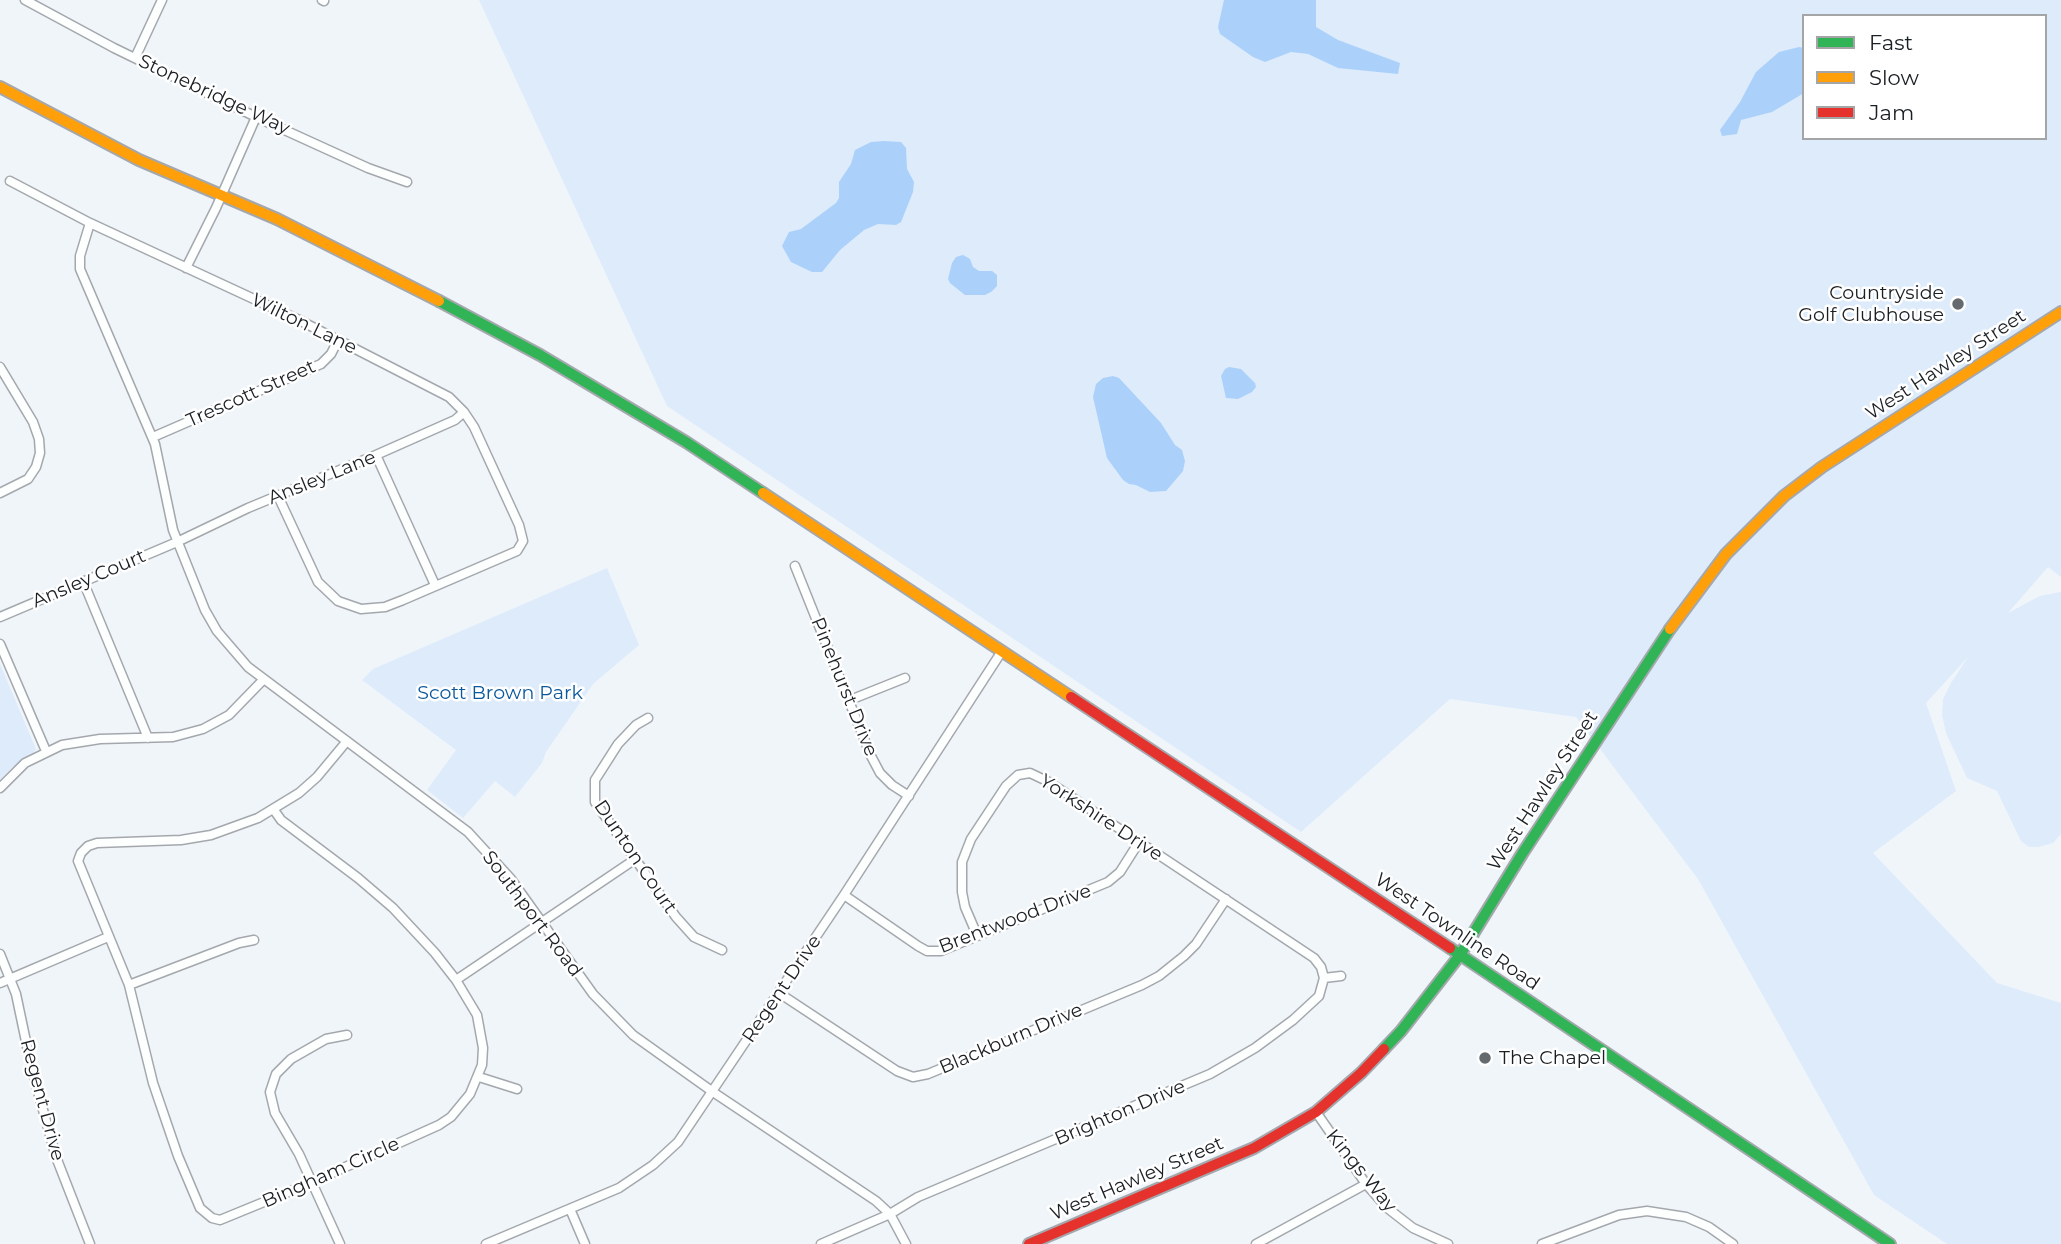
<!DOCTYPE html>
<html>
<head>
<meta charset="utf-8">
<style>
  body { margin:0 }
  #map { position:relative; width:2061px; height:1244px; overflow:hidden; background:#f0f5fa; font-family:Montserrat,sans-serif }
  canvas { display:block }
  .legend { position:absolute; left:1802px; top:14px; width:245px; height:126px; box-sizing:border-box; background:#fff; border:2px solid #a3a5a7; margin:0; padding:9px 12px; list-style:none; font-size:21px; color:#1a1f24 }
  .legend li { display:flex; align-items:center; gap:14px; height:35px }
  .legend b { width:35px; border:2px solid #a3a5a7 }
</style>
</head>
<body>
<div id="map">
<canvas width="2061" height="1244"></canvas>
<ul class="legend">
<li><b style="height:9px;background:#30b455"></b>Fast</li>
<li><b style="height:9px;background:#ff9f0a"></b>Slow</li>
<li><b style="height:9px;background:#e5322d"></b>Jam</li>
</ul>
</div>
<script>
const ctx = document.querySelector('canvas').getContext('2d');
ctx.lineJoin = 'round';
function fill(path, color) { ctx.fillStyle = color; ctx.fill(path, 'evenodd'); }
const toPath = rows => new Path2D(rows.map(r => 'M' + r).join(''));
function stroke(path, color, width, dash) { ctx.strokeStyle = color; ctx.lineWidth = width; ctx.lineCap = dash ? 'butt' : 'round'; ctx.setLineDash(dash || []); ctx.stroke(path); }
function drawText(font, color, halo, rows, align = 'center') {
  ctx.font = font + ' Montserrat,sans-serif'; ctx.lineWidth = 5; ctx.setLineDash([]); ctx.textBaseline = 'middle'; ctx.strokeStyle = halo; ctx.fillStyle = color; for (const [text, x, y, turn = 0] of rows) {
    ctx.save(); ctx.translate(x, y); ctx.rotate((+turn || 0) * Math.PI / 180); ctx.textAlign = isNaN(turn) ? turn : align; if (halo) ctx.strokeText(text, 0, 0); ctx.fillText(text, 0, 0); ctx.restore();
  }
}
const green = toPath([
  [479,0,2061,0,2061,577,2048,567,2008,613,2040,596,2061,592,2061,834,2053,843,2038,847,2029,847,2021,841,1997,791,1967,778,1946,733,1942,715,1943,699,1951,683,1968,657,1926,703,1956,791,1873,853,1997,983,2061,1003,2061,1244,1947,1244,1874,1195,1698,879,1576,717,1450,699,1301,832,667,406],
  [1804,16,2045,16,2045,138,1804,138],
  [607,568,639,645,593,684,546,752,542,763,515,797,495,781,463,818,427,790,456,750,362,680,373,669],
  [0,664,36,749,32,755,11,768,0,780]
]);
const water = toPath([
  [1224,0,1316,0,1316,27,1338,40,1400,63,1398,74,1338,68,1308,54,1291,52,1265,62,1253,57,1220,34,1218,27],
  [1799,47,1804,48,1804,93,1772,112,1741,120,1737,134,1722,136,1720,130,1740,102,1756,72,1779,52],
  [884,141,901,142,906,148,907,169,914,182,913,192,901,222,896,225,878,224,864,230,840,250,822,272,812,272,791,262,782,246,789,232,801,229,836,203,839,198,839,182,851,164,855,150,871,142],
  [963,255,970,259,973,267,979,271,992,271,997,275,997,286,991,292,985,295,965,295,950,283,948,279,952,263,956,257],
  [1229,367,1241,369,1255,383,1256,387,1252,392,1238,399,1226,398,1221,376,1225,369],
  [1113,376,1119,378,1161,423,1175,445,1182,450,1185,461,1183,471,1166,491,1150,492,1136,485,1129,484,1123,480,1107,458,1093,397,1096,384,1103,378]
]);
const street = toPath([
  [25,0,114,48,256,117,368,168,407,182],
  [322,0,324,1],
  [135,58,162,0],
  [10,181,90,223,297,319,449,397,464,412,474,427,519,525,523,541,517,551,403,600,385,607,361,609,338,601,318,582,278,496],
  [90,223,80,256,80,269,155,444,173,530,205,610,217,631,248,667,468,832,511,879,593,994,633,1035,713,1092,876,1201,890,1214,906,1244],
  [186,268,216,208,256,117],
  [0,367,33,422,39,439,40,453,36,467,28,479,0,493],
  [153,437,321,364,331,354,338,340],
  [376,455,435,585],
  [795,566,871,756,880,773,892,785,909,796],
  [83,581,148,738],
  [0,617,177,542,248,508,376,455,455,420,464,412],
  [0,644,46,751],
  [850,700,905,678],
  [648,718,636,725,618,744,595,780,595,802,676,917,694,937,722,950],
  [0,788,25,763,62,745,100,739,173,737,203,729,229,715,264,679],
  [274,810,281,820,358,878,393,908,435,953,456,980,477,1015,483,1048,482,1065,470,1094,451,1117,439,1125,303,1186,220,1220,212,1218,200,1208,178,1156,153,1083,129,985,78,861,81,853,88,846,97,843,181,840,211,835,258,818,299,793,317,777,347,741],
  [844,895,918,946,927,951,941,951,1108,882,1120,872,1139,842],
  [0,954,16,994,32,1070,56,1157,90,1244],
  [1324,978,1341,976],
  [456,980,634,860],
  [0,983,108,937],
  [129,985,239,943,254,940],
  [779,993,897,1071,913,1077,928,1074,1142,985,1159,976,1184,956,1196,944,1226,899],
  [479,1077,517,1089],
  [1316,1112,1366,1184,1386,1207,1413,1228,1448,1244],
  [570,1209,585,1244],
  [340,1244,299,1154,275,1113,270,1092,276,1074,291,1059,326,1039,347,1035],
  [486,1244,619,1188,653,1165,678,1142,844,895,1002,651],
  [821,1244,890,1214,918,1197,1210,1074,1255,1048,1293,1020,1319,996,1324,978,1321,967,1314,958,1049,782,1030,773,1018,775,1006,786,971,839,962,862,962,892,965,907,977,935],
  [1256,1244,1366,1184],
  [1542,1244,1619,1215,1647,1211,1686,1217,1709,1227,1733,1244]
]);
const fast = toPath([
  [439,301,540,355,686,442,763,493],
  [1450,948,1890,1244],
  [1384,1049,1401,1031,1460,955,1522,854,1670,629]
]);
const slow = toPath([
  [0,87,139,160,277,219,439,301],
  [763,493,1071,697],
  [1670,629,1726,554,1784,496,1822,467,2061,312]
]);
const jam = toPath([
  [1071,697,1450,948],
  [1029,1244,1254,1148,1316,1112,1361,1073,1384,1049]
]);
const markers = [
  [1958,304,7,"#656a6f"],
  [1485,1058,7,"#656a6f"]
];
const streetNames = [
  ["Stonebridge Way",214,95,25],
  ["Wilton Lane",304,324,26],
  ["West Hawley Street",1946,365,-33],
  ["Trescott Street",251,394,-24],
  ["Ansley Lane",322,478,-22],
  ["Ansley Court",89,579,-23],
  ["Pinehurst Drive",844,687,68],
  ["West Hawley Street",1543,791,-57],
  ["Yorkshire Drive",1101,818,33],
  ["Dunton Court",635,857,56],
  ["Southport Road",532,914,53],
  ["Brentwood Drive",1015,919,-21],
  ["West Townline Road",1457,932,34],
  ["Regent Drive",782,989,-56],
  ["Blackburn Drive",1011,1039,-23],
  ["Regent Drive",42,1100,75],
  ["Brighton Drive",1120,1113,-23],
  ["Kings Way",1361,1171,51],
  ["Bingham Circle",331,1173,-24],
  ["West Hawley Street",1137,1179,-23]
];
const poiNames = [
  ["Countryside",1944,293],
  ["Golf Clubhouse",1944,315],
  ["The Chapel",1499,1058,"left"]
];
const parkNames = [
  ["Scott Brown Park",500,693]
];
fill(green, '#ddebfb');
fill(water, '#abd1fb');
stroke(street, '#a4a8ad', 11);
stroke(fast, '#a4a8ad', 14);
stroke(slow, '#a4a8ad', 14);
stroke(jam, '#a4a8ad', 14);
stroke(street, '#fdfefe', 8);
stroke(fast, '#30b455', 10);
stroke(slow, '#ff9f0a', 10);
stroke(jam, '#e5322d', 10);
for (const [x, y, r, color] of markers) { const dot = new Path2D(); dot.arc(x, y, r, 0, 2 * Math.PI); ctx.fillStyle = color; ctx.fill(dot); stroke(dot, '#fff', 2.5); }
drawText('19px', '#1a1f24', '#fff', streetNames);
drawText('19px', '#1a1f24', '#fff', poiNames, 'right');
drawText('19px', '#09589d', '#fff', parkNames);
</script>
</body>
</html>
